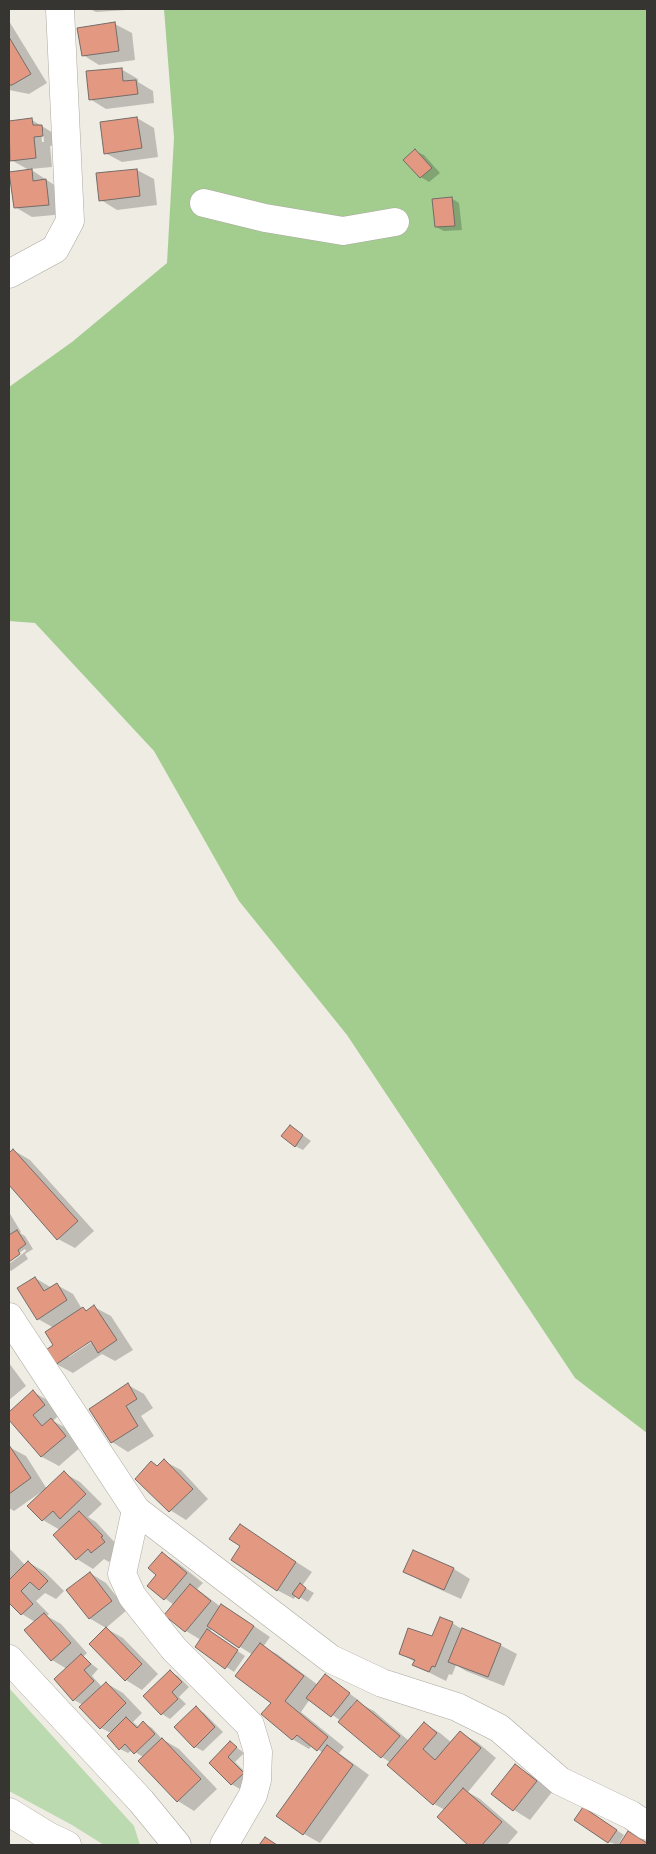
<!DOCTYPE html>
<html>
<head>
<meta charset="utf-8">
<style>
  body { margin:0 }
  #map { position:relative; width:656px; height:1854px; overflow:hidden; background:#efece3; font-family:"Titillium Web",sans-serif }
  canvas { display:block }
  .frame { position:absolute; inset:0; border:10px solid #363532; pointer-events:none }
</style>
</head>
<body>
<div id="map">
<canvas width="656" height="1854"></canvas>
<div class="frame"></div>
</div>
<script>
const ctx = document.querySelector('canvas').getContext('2d');
ctx.lineJoin = 'round';
function fill(path, color) { ctx.fillStyle = color; ctx.fill(path, 'evenodd'); }
const toPath = rows => new Path2D(rows.map(r => 'M' + r).join(''));
function stroke(path, color, width, dash) { ctx.strokeStyle = color; ctx.lineWidth = width; ctx.lineCap = dash ? 'butt' : 'round'; ctx.setLineDash(dash || []); ctx.stroke(path); }
const green = toPath([
  [9,1688,134,1826,140,1845,104,1845,72,1825,9,1791]
]);
const forest = toPath([
  [164,9,647,9,647,1433,575,1378,347,1035,239,901,154,751,35,623,9,621,9,387,72,342,167,263,174,138]
]);
const shadow = toPath([
  [90,9,126,9,126,10,96,12],
  [9,21,47,83,29,94,9,90],
  [115,24,132,33,135,60,99,65,83,55],
  [121,69,138,79,138,82,153,91,154,103,106,109,90,99],
  [137,118,154,128,158,157,122,162,105,153],
  [32,120,58,136,59,145,50,146,52,167,30,169,62,190,65,214,32,217,15,207,29,170,11,160,9,122],
  [41,130,43,130,44,142,42,142],
  [415,151,424,155,440,173,429,182,421,177,405,160],
  [137,170,154,179,157,205,117,210,101,200,98,174],
  [451,198,459,203,462,230,444,231,436,227],
  [290,1126,311,1141,303,1150,295,1146],
  [13,1150,30,1160,94,1231,75,1248,58,1239,9,1184,9,1154],
  [9,1212,21,1232,20,1233,25,1236,33,1249,25,1254,28,1259,11,1271,9,1269,9,1264,26,1251,25,1249,9,1260],
  [35,1278,52,1288,57,1285,73,1294,82,1309,88,1311,94,1307,111,1316,133,1350,115,1361,102,1354,73,1373,56,1364,54,1328,38,1319],
  [95,1337,96,1339,69,1357,69,1354],
  [9,1363,26,1386,9,1400],
  [128,1385,144,1394,153,1408,141,1416,154,1436,128,1452,112,1442],
  [33,1392,49,1401,60,1414,53,1421,68,1429,82,1446,59,1466,42,1457,9,1418,9,1414],
  [9,1447,26,1456,47,1489,64,1473,80,1482,102,1504,88,1517,96,1522,118,1546,121,1552,109,1562,104,1559,93,1569,77,1559,60,1530,43,1520,29,1506,44,1490,14,1511,9,1508],
  [164,1461,181,1470,208,1499,186,1520,170,1510,158,1467],
  [240,1526,312,1572,302,1586,314,1593,308,1602,296,1595,294,1599,277,1590,241,1546],
  [9,1548,25,1565,28,1562,45,1572,64,1591,56,1599,45,1593,36,1601,49,1614,47,1616,61,1624,87,1653,83,1657,98,1669,92,1676,102,1687,106,1683,123,1693,142,1713,133,1722,139,1727,144,1723,152,1728,162,1739,179,1749,217,1789,194,1811,178,1801,143,1757,132,1750,128,1753,120,1749,111,1733,101,1728,83,1705,74,1700,67,1669,52,1660,35,1622,22,1614,9,1601],
  [413,1551,454,1569,470,1579,461,1599,421,1581,404,1571],
  [162,1553,178,1563,203,1583,197,1589,221,1607,238,1615,270,1637,263,1647,277,1654,318,1685,325,1676,357,1699,351,1706,353,1708,357,1702,374,1711,409,1741,424,1723,440,1733,452,1743,460,1733,477,1742,496,1758,468,1792,480,1799,518,1832,507,1845,470,1845,438,1817,445,1810,434,1804,389,1765,391,1763,382,1757,341,1721,310,1699,301,1712,344,1747,339,1753,369,1775,320,1843,304,1834,323,1753,312,1745,309,1749,292,1739,272,1703,253,1655,212,1629,209,1632,245,1656,234,1672,197,1647,201,1640,186,1631,166,1615,174,1605,148,1586,157,1574],
  [90,1573,106,1583,127,1610,106,1628,89,1618],
  [452,1623,465,1631,500,1645,517,1654,504,1686,466,1671,456,1665,452,1675,449,1674,446,1681,414,1665,415,1662,400,1653,433,1638],
  [107,1629,123,1638,158,1674,142,1690,126,1680],
  [170,1672,178,1676,189,1687,179,1697,186,1704,170,1719,162,1714,145,1696],
  [196,1708,204,1713,223,1732,203,1751,195,1747],
  [231,1743,244,1753,235,1762,251,1778,240,1789,231,1784,211,1763],
  [515,1766,531,1775,552,1792,530,1820,514,1810,493,1794],
  [591,1813,624,1835,618,1845,609,1842,575,1820]
]);
const building = toPath([
  [115,22,119,51,82,56,77,28,115,22],
  [9,37,31,74,12,85,9,85,9,37],
  [122,68,123,81,136,80,138,94,89,100,86,71,122,68],
  [137,117,142,148,104,154,100,122,137,117],
  [32,118,33,125,42,125,43,136,34,137,36,158,10,161,9,121,32,118],
  [415,149,432,168,420,178,403,160,415,149],
  [32,169,33,181,46,179,49,205,14,208,9,172,32,169],
  [137,169,140,196,99,201,96,173,137,169],
  [452,197,455,226,435,227,432,199,452,197],
  [290,1125,303,1135,295,1147,281,1136,290,1125],
  [13,1149,78,1221,57,1240,9,1185,9,1153,13,1149],
  [17,1230,26,1244,18,1250,20,1254,9,1262,9,1235,17,1230],
  [35,1277,44,1291,57,1283,67,1300,37,1320,17,1288,35,1277],
  [94,1305,117,1340,98,1353,91,1341,55,1365,46,1350,53,1345,45,1332,83,1307,86,1311,94,1305],
  [128,1383,137,1399,126,1406,138,1426,111,1443,89,1409,128,1383],
  [33,1390,45,1405,33,1415,42,1426,51,1418,66,1436,41,1457,9,1420,9,1412,33,1390],
  [9,1445,31,1478,9,1494,9,1445],
  [164,1459,193,1489,169,1512,135,1479,151,1461,157,1466,164,1459],
  [64,1471,86,1494,60,1519,53,1511,42,1521,27,1506,64,1471],
  [79,1511,103,1536,101,1537,105,1542,91,1553,88,1549,76,1560,53,1535,79,1511],
  [240,1524,296,1562,277,1591,231,1560,240,1546,229,1539,240,1524],
  [413,1550,454,1568,444,1590,403,1572,413,1550],
  [162,1552,187,1573,164,1600,147,1586,156,1575,148,1568,162,1552],
  [28,1561,48,1581,39,1590,30,1582,21,1591,33,1604,21,1615,9,1603,9,1580,28,1561],
  [90,1572,112,1601,89,1619,66,1590,90,1572],
  [300,1583,306,1588,299,1599,292,1594,300,1583],
  [190,1584,211,1601,185,1632,164,1615,190,1584],
  [221,1604,254,1626,239,1648,207,1626,221,1604],
  [44,1613,71,1643,51,1661,24,1630,44,1613],
  [440,1617,453,1622,435,1667,432,1666,429,1672,412,1665,415,1660,399,1654,408,1628,432,1636,440,1617],
  [106,1627,142,1664,125,1681,89,1644,106,1627],
  [462,1628,501,1644,488,1677,448,1662,462,1628],
  [207,1629,238,1650,225,1669,195,1647,207,1629],
  [260,1643,304,1676,285,1701,328,1737,317,1751,297,1735,292,1740,261,1714,271,1703,235,1676,260,1643],
  [81,1654,91,1664,84,1670,94,1681,73,1701,54,1679,81,1654],
  [170,1670,182,1682,172,1692,178,1699,161,1715,143,1696,170,1670],
  [325,1674,350,1693,331,1717,306,1698,325,1674],
  [106,1682,126,1703,100,1729,79,1707,106,1682],
  [357,1700,400,1736,381,1758,338,1722,357,1700],
  [196,1706,215,1727,194,1748,174,1727,196,1706],
  [126,1717,137,1728,143,1721,155,1734,134,1754,125,1744,119,1750,107,1736,126,1717],
  [424,1722,437,1733,423,1749,435,1760,460,1731,481,1748,433,1805,387,1765,424,1722],
  [162,1738,201,1779,177,1802,138,1761,162,1738],
  [230,1741,237,1747,228,1757,244,1773,231,1785,209,1763,230,1741],
  [327,1745,353,1765,303,1835,276,1816,327,1745],
  [515,1764,537,1781,513,1811,491,1794,515,1764],
  [463,1788,502,1822,482,1845,468,1845,437,1817,463,1788],
  [583,1807,617,1830,608,1843,574,1820,583,1807],
  [628,1831,647,1843,647,1845,619,1845,628,1831],
  [265,1837,277,1845,259,1845,265,1837]
]);
const street = toPath([
  [204,203,265,218,343,231,395,222],
  [9,274,55,249,70,221,60,9],
  [9,1317,136,1510,331,1659,382,1683,457,1707,499,1728,560,1781,631,1815,647,1826],
  [136,1510,122,1574,132,1596,174,1649,250,1725,258,1752,257,1780,253,1795,224,1845],
  [9,1659,141,1801,177,1845],
  [9,1812,48,1836,67,1845]
]);
fill(green, '#bcdab0');
fill(forest, '#a2cd8f');
fill(shadow, '#0003');
fill(building, '#e39882');
stroke(building, '#746c69', 1);
stroke(street, '#aba8a0', 29);
stroke(street, '#fff', 28);
</script>
</body>
</html>
